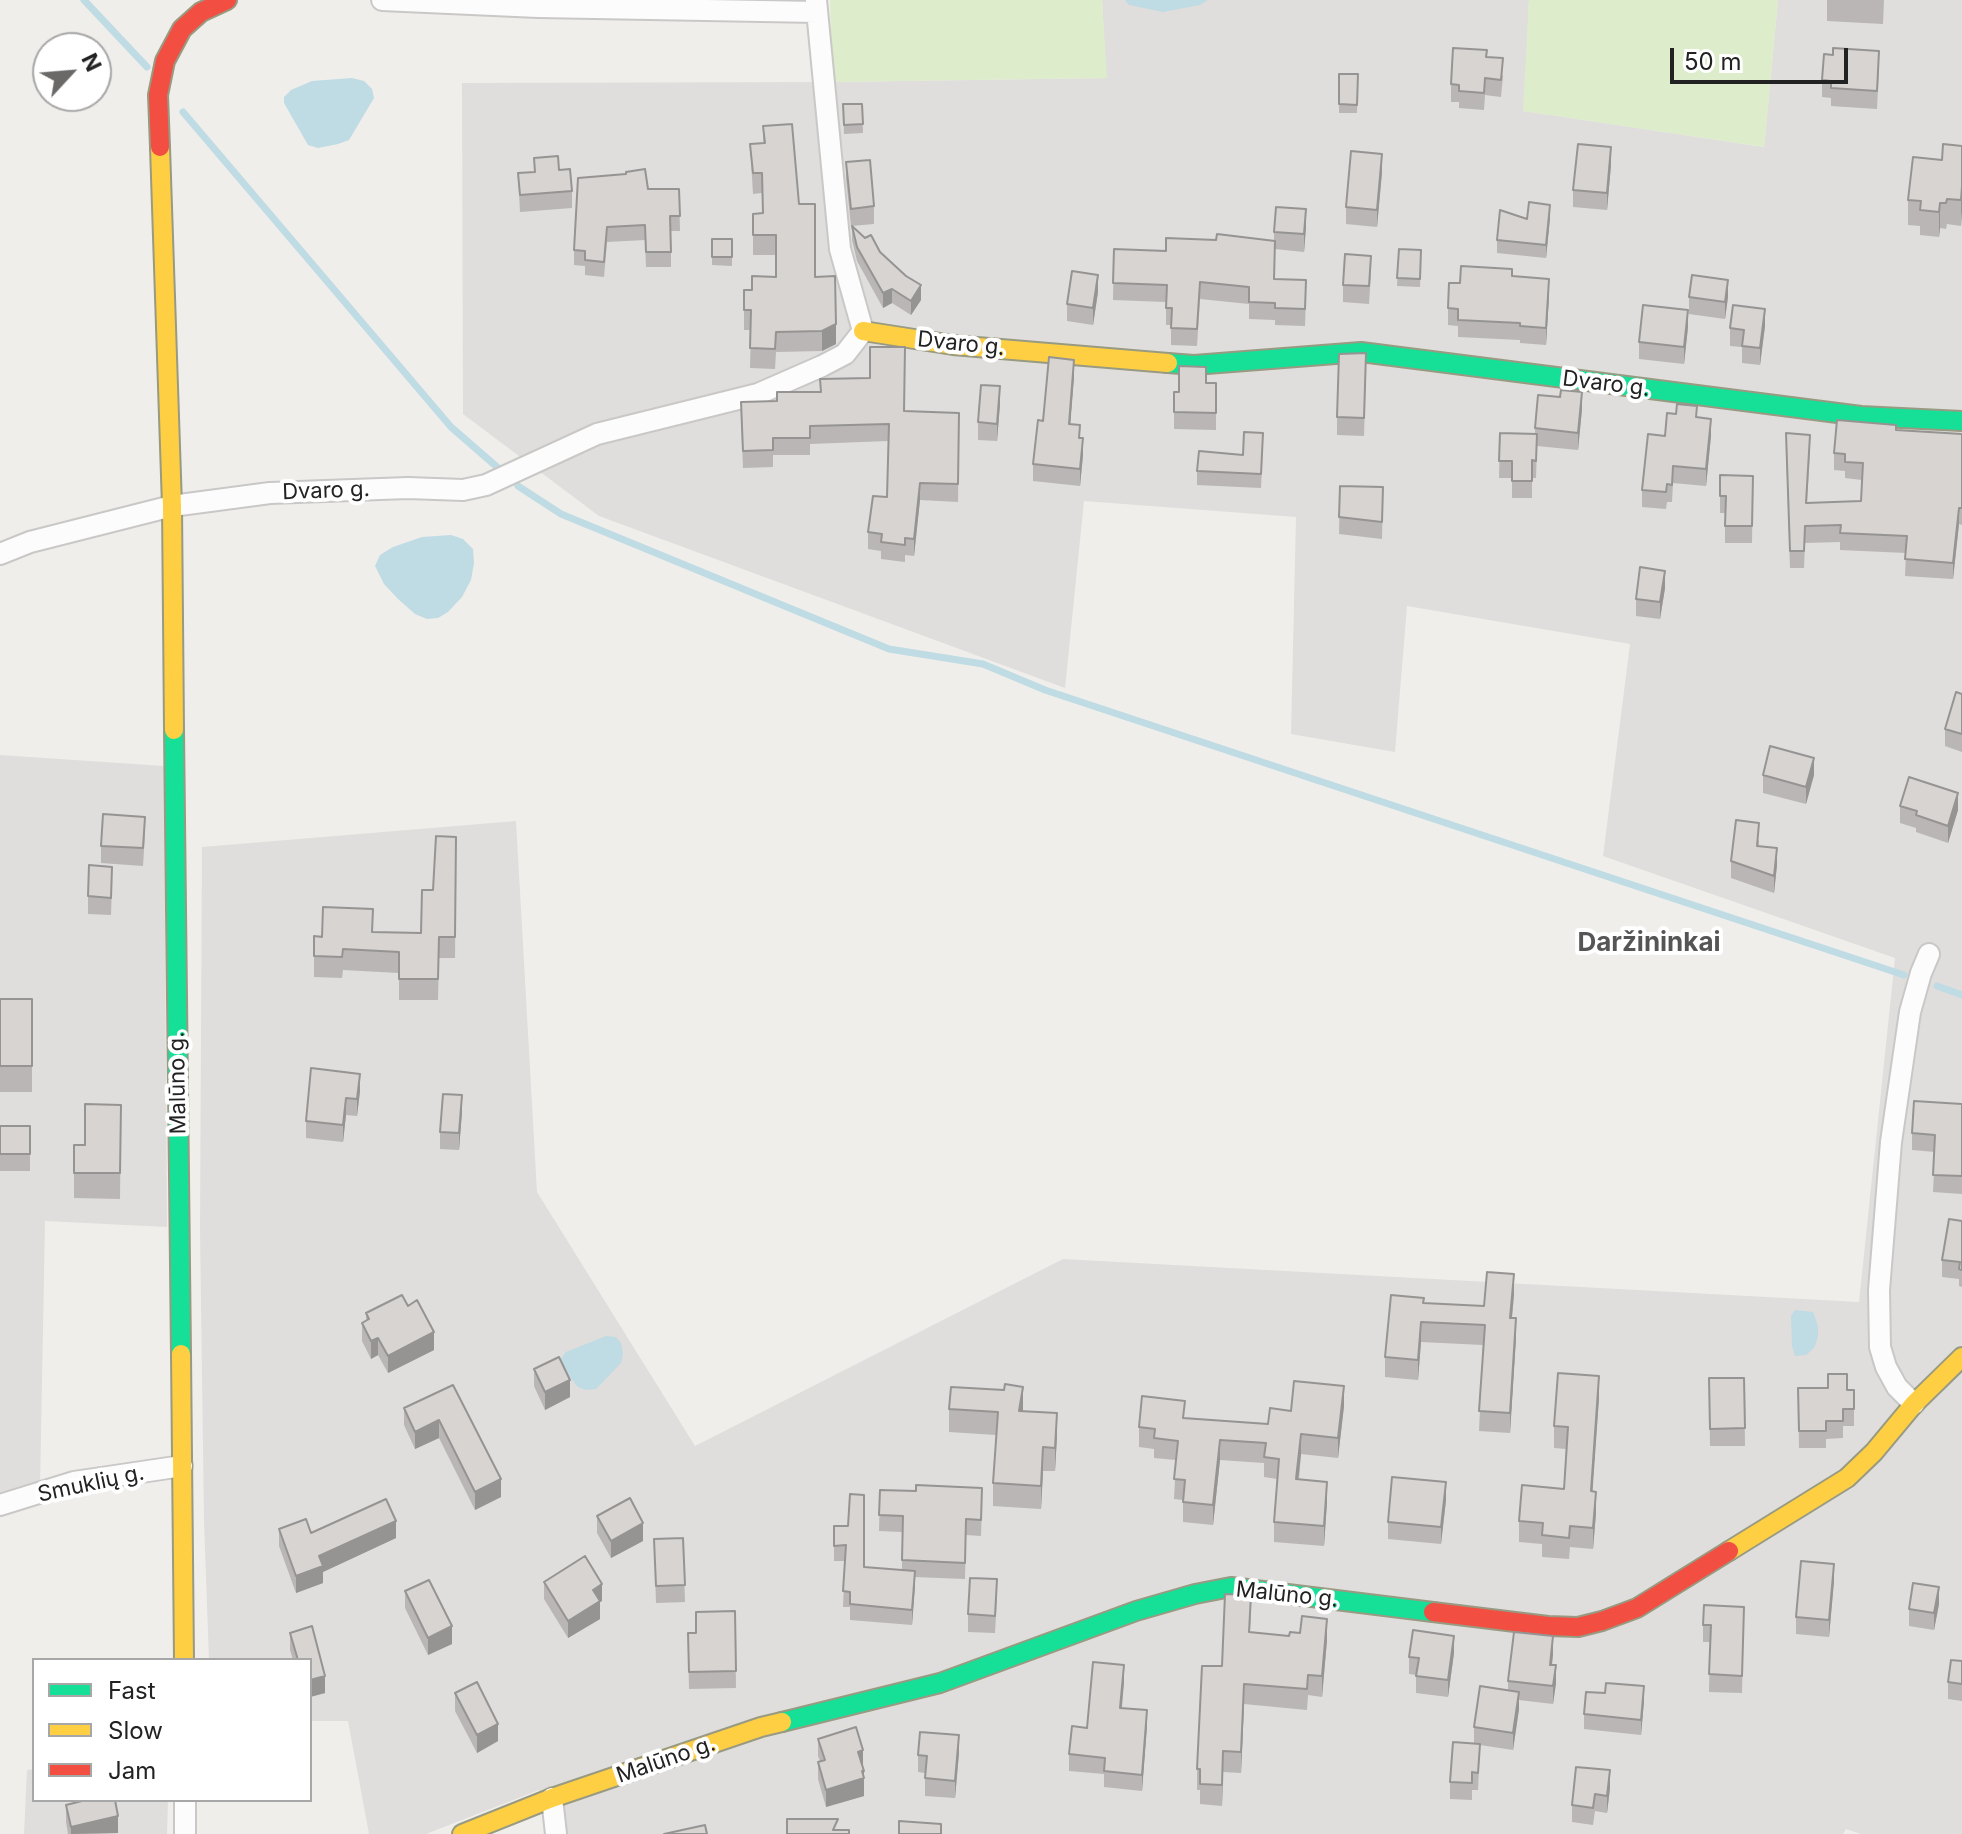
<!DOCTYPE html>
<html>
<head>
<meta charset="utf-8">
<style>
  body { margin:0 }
  #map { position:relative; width:1962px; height:1834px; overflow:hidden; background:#f0eeeb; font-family:Inter,sans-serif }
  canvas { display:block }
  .legend { position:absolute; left:32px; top:1658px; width:280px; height:144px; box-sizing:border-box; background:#fff; border:2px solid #a7a7a7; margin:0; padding:10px 14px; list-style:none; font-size:24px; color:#222 }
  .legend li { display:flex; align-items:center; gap:16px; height:40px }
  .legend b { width:40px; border:2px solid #a7a7a7 }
  .north { position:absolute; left:32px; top:32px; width:80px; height:80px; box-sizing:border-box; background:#fff; border:2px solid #a7a7a7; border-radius:50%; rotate:64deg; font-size:22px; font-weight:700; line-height:32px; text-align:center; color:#222 }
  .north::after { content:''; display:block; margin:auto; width:28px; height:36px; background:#6a6968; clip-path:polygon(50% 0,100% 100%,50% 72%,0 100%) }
  .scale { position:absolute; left:1670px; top:48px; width:178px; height:36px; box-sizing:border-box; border:4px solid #222; border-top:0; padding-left:10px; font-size:24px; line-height:28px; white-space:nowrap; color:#222; -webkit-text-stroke:6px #fff; paint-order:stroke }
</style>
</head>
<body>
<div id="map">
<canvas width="1962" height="1834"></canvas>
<ul class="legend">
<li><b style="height:10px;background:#16e098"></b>Fast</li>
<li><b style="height:10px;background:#ffcf43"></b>Slow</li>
<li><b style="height:10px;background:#f24e42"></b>Jam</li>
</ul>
<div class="north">N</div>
<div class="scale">50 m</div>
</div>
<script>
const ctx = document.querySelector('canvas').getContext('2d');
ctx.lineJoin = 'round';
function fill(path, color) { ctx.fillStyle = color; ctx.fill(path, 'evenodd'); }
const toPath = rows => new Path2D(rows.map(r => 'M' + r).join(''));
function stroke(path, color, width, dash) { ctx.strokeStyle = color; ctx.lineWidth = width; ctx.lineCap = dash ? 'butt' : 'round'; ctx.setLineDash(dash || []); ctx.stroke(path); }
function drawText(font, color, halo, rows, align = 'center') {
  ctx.font = font + ' Inter,sans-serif'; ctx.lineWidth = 8; ctx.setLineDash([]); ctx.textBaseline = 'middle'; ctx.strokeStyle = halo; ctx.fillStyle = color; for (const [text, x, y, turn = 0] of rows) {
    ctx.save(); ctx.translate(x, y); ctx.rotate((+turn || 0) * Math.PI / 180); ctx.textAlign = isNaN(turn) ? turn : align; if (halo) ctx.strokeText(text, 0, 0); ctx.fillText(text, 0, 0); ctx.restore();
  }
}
const residential = toPath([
  [1102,0,1529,0,1524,111,1764,147,1778,0,1962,0,1962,1834,1861,1834,1846,1829,1843,1834,545,1834,539,1790,426,1834,369,1834,348,1721,310,1721,310,1660,209,1660,204,1522,200,1229,202,847,516,821,537,1192,695,1446,1063,1259,1859,1302,1895,958,1603,856,1630,644,1407,606,1395,752,1291,734,1296,517,1084,501,1065,688,599,516,463,414,462,83,832,82,1106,78],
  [0,755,164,766,167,1227,45,1221,40,1487,0,1493],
  [34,1769,34,1800,168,1800,167,1834,24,1834,27,1770]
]);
const grass = toPath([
  [830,0,1102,0,1107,78,832,82],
  [1529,0,1778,0,1764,147,1523,111]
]);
const water = toPath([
  [1125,0,1208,0,1200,5,1163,12,1129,5],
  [352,78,364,81,372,89,374,98,349,140,338,144,318,148,308,145,284,103,284,97,291,90,312,81],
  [451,535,463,539,473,549,474,563,471,580,462,597,448,612,438,618,427,619,415,614,398,599,384,584,375,566,380,555,393,547,422,537],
  [1795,1310,1813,1312,1818,1326,1818,1337,1814,1348,1806,1355,1795,1356,1792,1346,1791,1316],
  [606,1336,616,1337,621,1343,623,1354,621,1363,596,1389,586,1390,578,1387,562,1367,561,1359,566,1352]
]);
const stream = toPath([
  [84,0,147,67],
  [183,112,451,427,497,467],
  [518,486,561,514,889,649,983,664,1045,690,1904,975],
  [1937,986,1962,995]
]);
const street = toPath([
  [382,0,538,7,817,12],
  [0,554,30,542,172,506,270,493,408,488,463,490,486,485,597,434,758,394,822,366,845,354,863,331,840,249,816,0],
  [1914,1404,1897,1387,1886,1367,1880,1347,1879,1290,1891,1142,1910,1012,1921,973,1929,954],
  [0,1505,74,1482,182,1466],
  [552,1798,556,1834],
  [185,1800,185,1834]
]);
const fast = toPath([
  [1168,363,1194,365,1361,352,1861,416,1962,421],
  [174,730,181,1354],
  [782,1722,940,1683,1136,1611,1195,1594,1231,1587,1433,1612]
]);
const slow = toPath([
  [160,147,172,506,174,730],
  [863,331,953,345,1168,363],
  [181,1354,184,1660],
  [1729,1551,1847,1478,1874,1452,1914,1404,1962,1357],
  [462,1834,552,1798,761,1727,782,1722]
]);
const jam = toPath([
  [160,147,158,95,165,61,182,29,201,12,227,0],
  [1433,1612,1548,1626,1578,1627,1602,1621,1637,1608,1729,1551]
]);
const wall = toPath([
  [1827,0,1884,0,1883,24,1827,21],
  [1487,57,1503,76,1501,97,1485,95,1484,110,1459,108,1459,102,1451,102,1451,84],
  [1879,68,1877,109,1831,106,1831,98,1822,97,1822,80],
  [1339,74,1358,74,1357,113,1339,113],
  [843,104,862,104,863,133,844,134],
  [763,126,799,204,815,277,836,344,822,351,776,352,775,369,750,368,751,330,744,330,744,290,752,290,776,277,776,255,753,255,753,214,762,213,762,193,753,194,750,144,763,143],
  [1962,146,1961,226,1947,224,1946,229,1940,228,1939,237,1920,235,1920,226,1908,225,1908,200,1942,160],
  [534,158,559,170,572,191,572,208,520,212,518,173,534,172],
  [846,162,874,206,874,224,851,226,846,179],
  [1611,165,1607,210,1573,207,1573,190],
  [1382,172,1377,227,1346,224,1346,207],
  [648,189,679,189,680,231,671,231,671,267,646,267,645,240,607,242,604,277,585,275,585,266,574,265,574,250],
  [1550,218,1546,258,1497,253,1497,240],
  [852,226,880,252,921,300,911,315,892,303,883,308,857,261,852,240],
  [1306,227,1304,252,1275,249,1275,279,1306,297,1305,326,1275,325,1275,320,1249,319,1249,304,1200,299,1197,346,1171,345,1171,325,1166,325,1166,302,1113,300,1114,249,1166,251,1216,240,1274,240,1274,232],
  [712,239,732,239,732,266,712,265],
  [1399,249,1421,250,1420,287,1397,286],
  [1371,273,1369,304,1343,302,1343,285],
  [1512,276,1549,296,1546,345,1520,343,1520,340,1458,337,1458,326,1448,325,1448,308,1460,283],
  [1098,292,1093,325,1067,321,1067,304],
  [1689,297,1728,297,1725,319,1689,314],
  [1765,326,1760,365,1742,363,1742,347,1730,346,1730,328],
  [1688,327,1684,364,1639,359,1639,342],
  [1366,370,1364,436,1337,435,1337,417],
  [1074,377,1070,424,1080,438,1083,455,1080,486,1033,481,1033,464,1043,421],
  [1206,383,1216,383,1216,430,1174,429,1174,392,1179,392],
  [1000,404,997,441,978,440,978,422],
  [1582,409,1578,450,1537,446,1536,478,1532,478,1532,498,1512,498,1512,478,1499,478,1500,433,1535,434,1535,428],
  [904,411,959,413,958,502,920,500,914,556,905,555,905,562,881,559,881,551,868,549,868,532,887,497,888,441,810,444,810,455,773,455,773,467,743,468,741,419],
  [1697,417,1711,436,1706,486,1673,483,1672,502,1667,502,1666,509,1642,507,1642,490],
  [1896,430,1962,434,1962,525,1959,524,1953,579,1905,576,1906,553,1840,550,1840,542,1805,543,1804,568,1790,568,1786,450,1810,451,1807,503,1861,501,1862,480,1845,478,1845,471,1834,470,1834,453],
  [1263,446,1261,488,1197,485,1197,471],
  [1720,475,1753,476,1752,543,1725,543,1725,513,1720,513],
  [1340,486,1383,487,1382,539,1339,534],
  [1665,588,1660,619,1636,616,1636,599],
  [1962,694,1962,752,1945,746,1945,729],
  [1763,775,1814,775,1806,804,1763,793],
  [1900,806,1958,810,1948,843,1916,832,1916,828,1900,823],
  [145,834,143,866,101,863,101,846],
  [456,837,455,958,439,958,438,1000,399,1000,399,973,343,970,342,978,314,977,314,936,373,932,421,933,433,890],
  [1759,840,1759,846,1777,865,1774,893,1731,878,1731,861],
  [112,884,111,915,88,914,88,896],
  [0,999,32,999,32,1092,0,1092],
  [360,1091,357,1116,346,1115,343,1142,306,1138,306,1121],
  [1962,1104,1962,1194,1933,1192,1935,1152,1912,1150,1912,1133],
  [121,1105,120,1199,74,1198,74,1145,85,1145],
  [462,1112,459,1150,440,1149,440,1132],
  [0,1126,30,1126,30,1171,0,1171],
  [1962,1221,1962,1287,1959,1286,1959,1279,1942,1277,1942,1260],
  [1514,1294,1512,1318,1516,1338,1510,1433,1479,1431,1483,1345,1421,1342,1418,1380,1385,1377,1385,1357,1424,1303,1484,1306],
  [408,1306,434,1350,388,1373,378,1355,371,1359,362,1341,362,1323,366,1321,366,1313],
  [534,1369,570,1397,545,1410,534,1386],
  [1709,1378,1744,1378,1745,1446,1710,1446],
  [453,1385,501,1497,475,1510,439,1438,415,1449,404,1425,404,1408],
  [1798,1388,1854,1390,1854,1426,1843,1426,1843,1438,1826,1439,1826,1448,1799,1448],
  [1599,1398,1592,1492,1596,1513,1593,1549,1570,1547,1569,1559,1542,1557,1542,1544,1519,1542,1519,1521,1564,1489,1566,1449,1554,1448,1554,1426],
  [1344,1406,1338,1458,1301,1454,1299,1480,1327,1502,1324,1546,1274,1542,1274,1522,1277,1479,1264,1477,1264,1463,1220,1460,1213,1525,1183,1522,1183,1500,1174,1499,1176,1460,1154,1458,1154,1449,1139,1447,1139,1427,1185,1418,1268,1424,1291,1411],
  [949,1409,1023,1411,1057,1436,1055,1471,1043,1471,1041,1509,993,1506,993,1483,996,1435,949,1432],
  [880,1490,982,1504,981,1536,966,1535,965,1579,915,1577,912,1625,850,1620,850,1607,843,1607,845,1561,834,1561,834,1526,864,1567,902,1570,902,1532,879,1531],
  [1446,1500,1441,1544,1388,1539,1388,1522],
  [597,1516,643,1541,611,1558,597,1533],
  [279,1529,311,1533,396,1538,323,1572,323,1583,296,1593,279,1546],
  [683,1538,685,1602,656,1603,654,1539],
  [1834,1581,1829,1637,1796,1634,1796,1617],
  [544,1582,602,1601,600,1602,600,1619,568,1638,544,1599],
  [405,1591,452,1644,428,1655,405,1608],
  [997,1597,995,1633,968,1632,968,1614],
  [1939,1604,1934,1630,1909,1626,1909,1609],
  [1744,1607,1742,1693,1709,1692,1710,1642,1703,1642,1703,1625],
  [735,1611,736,1688,689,1689,688,1633,696,1633],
  [1251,1616,1250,1632,1327,1640,1322,1697,1308,1695,1307,1710,1244,1704,1241,1773,1223,1772,1222,1806,1200,1804,1200,1790,1197,1790,1197,1769,1222,1666],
  [312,1626,325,1676,325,1693,310,1697,310,1660,293,1660,290,1650,290,1633],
  [1454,1653,1448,1697,1416,1693,1416,1675,1409,1674,1409,1657],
  [1553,1654,1552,1665,1556,1683,1553,1704,1519,1700,1519,1709,1513,1750,1480,1745,1478,1790,1472,1790,1472,1800,1450,1799,1450,1782,1474,1743,1474,1727,1508,1690,1508,1681],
  [1962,1661,1962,1701,1948,1699,1948,1682],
  [1124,1682,1122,1708,1147,1726,1142,1791,1104,1787,1104,1774,1069,1771,1069,1754,1087,1728],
  [455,1693,498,1741,477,1753,455,1711],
  [1605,1693,1644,1701,1641,1735,1584,1729,1584,1714],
  [818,1739,863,1767,864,1796,826,1807,818,1779,818,1762,820,1761,818,1756],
  [959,1753,955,1798,925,1796,925,1773,918,1772,918,1755],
  [1610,1788,1607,1813,1595,1811,1593,1825,1572,1822,1572,1805],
  [66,1805,118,1833,68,1834,66,1822]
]);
const shadedWall = toPath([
  [1611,147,1611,165,1607,210,1607,193],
  [1382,154,1382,172,1377,227,1377,210],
  [1962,186,1962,211,1961,226,1961,200],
  [1940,203,1940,228,1939,237,1939,212],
  [1550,205,1550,218,1546,258,1546,245],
  [1306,209,1306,227,1304,252,1304,234],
  [1098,275,1098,292,1093,325,1093,308],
  [1549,279,1549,296,1546,345,1546,328],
  [1728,280,1728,297,1725,319,1725,302],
  [921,285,921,300,911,315,911,301],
  [892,289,892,303,883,308,883,293],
  [1765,309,1765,326,1760,365,1760,348],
  [1688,310,1688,327,1684,364,1684,347],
  [836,324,836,344,822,351,822,331],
  [1074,360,1074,377,1069,441,1069,424],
  [1000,386,1000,404,997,441,997,424],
  [1582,392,1582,409,1578,450,1578,433],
  [1711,419,1711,436,1706,486,1706,469],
  [1083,438,1083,455,1080,486,1080,469],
  [920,483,920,500,914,556,914,539],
  [1959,508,1959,524,1953,579,1953,563],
  [1665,571,1665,588,1660,619,1660,602],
  [1814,758,1814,775,1806,804,1806,787],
  [1958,793,1958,810,1948,843,1948,826],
  [1777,848,1777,865,1774,893,1774,876],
  [360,1074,360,1091,357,1116,357,1099],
  [462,1095,462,1112,459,1150,459,1133],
  [346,1098,346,1115,343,1142,343,1125],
  [1514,1274,1514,1294,1510,1338,1510,1318],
  [1516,1318,1516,1338,1510,1433,1510,1413],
  [1421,1322,1421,1342,1418,1380,1418,1360],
  [434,1332,434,1350,388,1373,388,1356],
  [378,1338,378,1355,371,1359,371,1341],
  [1599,1376,1599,1398,1591,1513,1591,1491],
  [570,1380,570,1397,545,1410,545,1392],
  [1344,1386,1344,1406,1338,1458,1338,1438],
  [1023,1387,1023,1410,1019,1434,1019,1411],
  [1057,1413,1057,1436,1055,1471,1055,1448],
  [439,1420,439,1438,415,1449,415,1432],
  [1301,1434,1301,1454,1296,1499,1296,1479],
  [1220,1440,1220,1460,1213,1525,1213,1505],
  [1043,1447,1043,1471,1041,1509,1041,1486],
  [501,1479,501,1497,475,1510,475,1492],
  [1327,1482,1327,1502,1324,1546,1324,1526],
  [1446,1482,1446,1500,1441,1544,1441,1527],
  [1596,1492,1596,1513,1593,1549,1593,1528],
  [396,1521,396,1538,323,1572,323,1583,296,1593,296,1576,319,1556],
  [643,1523,643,1541,611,1558,611,1541],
  [1834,1564,1834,1581,1829,1637,1829,1620],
  [915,1571,915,1587,912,1625,912,1610],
  [602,1584,602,1601,600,1602,600,1619,568,1638,568,1621,593,1590],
  [1939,1587,1939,1604,1934,1630,1934,1613],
  [1327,1619,1327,1640,1322,1697,1322,1676],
  [452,1626,452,1644,428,1655,428,1638],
  [1454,1636,1454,1653,1448,1697,1448,1680],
  [1553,1636,1553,1654,1550,1682,1550,1665],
  [1124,1665,1124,1682,1120,1724,1120,1708],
  [1556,1665,1556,1683,1553,1704,1553,1686],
  [325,1676,325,1693,310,1697,310,1680],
  [1244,1684,1244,1704,1241,1773,1241,1752],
  [1644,1686,1644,1701,1641,1735,1641,1720],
  [1519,1692,1519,1709,1513,1750,1513,1733],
  [1147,1710,1147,1726,1142,1791,1142,1775],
  [498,1724,498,1741,477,1753,477,1735],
  [959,1735,959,1753,955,1798,955,1781],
  [863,1750,863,1767,858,1752],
  [1223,1751,1223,1772,1222,1806,1222,1785],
  [1610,1770,1610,1788,1607,1813,1607,1796],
  [862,1771,864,1771,864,1796,826,1807,826,1790],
  [118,1816,118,1833,71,1834,71,1827]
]);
const building = toPath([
  [1453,48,1487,50,1486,57,1503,58,1501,80,1485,78,1484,93,1459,91,1459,85,1451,84,1453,48],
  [1833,48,1879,51,1877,91,1831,88,1831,81,1822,80,1824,54,1833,55,1833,48],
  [1339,74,1358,74,1357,105,1339,104,1339,74],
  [843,104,862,104,863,124,844,125,843,104],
  [792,124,799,204,815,204,815,277,835,276,836,324,822,331,776,332,775,349,750,348,751,310,744,310,744,290,752,290,752,276,776,277,776,235,753,235,753,214,763,213,762,173,753,173,750,144,765,143,763,126,792,124],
  [1578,144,1611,147,1607,193,1573,190,1578,144],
  [1943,144,1962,146,1962,186,1961,200,1947,199,1946,203,1940,203,1939,212,1920,210,1921,201,1908,200,1913,157,1942,160,1943,144],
  [1351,151,1382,154,1377,210,1346,207,1351,151],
  [558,156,559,170,570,169,572,191,520,195,518,173,535,172,534,158,558,156],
  [870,160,874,206,851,209,846,162,870,160],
  [645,169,648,189,679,189,680,216,670,216,671,252,646,252,645,225,607,227,604,262,585,260,585,251,574,250,578,178,626,174,626,172,645,169],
  [1529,202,1550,205,1546,245,1497,240,1500,210,1527,219,1529,202],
  [1276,207,1306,209,1304,234,1274,232,1276,207],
  [852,226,865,238,871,235,880,252,906,276,921,285,911,301,892,289,883,293,857,247,852,226],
  [1217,234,1275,241,1274,279,1306,280,1305,309,1275,308,1275,303,1249,302,1249,287,1200,282,1197,329,1171,328,1172,308,1166,308,1167,285,1113,283,1114,249,1166,251,1166,238,1216,240,1217,234],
  [712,239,732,239,732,257,712,257,712,239],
  [1399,249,1421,250,1420,279,1397,278,1399,249],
  [1345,254,1371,256,1369,286,1343,285,1345,254],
  [1461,266,1512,269,1512,276,1549,279,1546,328,1520,326,1520,323,1458,320,1458,309,1448,308,1449,283,1460,283,1461,266],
  [1072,271,1098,275,1093,308,1067,304,1072,271],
  [1692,275,1728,280,1725,302,1689,297,1692,275],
  [1643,305,1688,310,1684,347,1639,342,1643,305],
  [1733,305,1765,309,1760,348,1742,346,1744,330,1730,328,1733,305],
  [870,347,905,347,904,411,959,413,958,484,920,483,914,539,905,538,905,545,881,542,882,534,868,532,873,496,887,497,889,424,810,426,810,438,773,438,773,450,743,451,741,402,777,401,777,392,821,392,820,379,870,378,870,347],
  [1366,353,1364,418,1337,417,1339,354,1366,353],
  [1049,357,1074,360,1069,424,1080,425,1079,438,1083,438,1080,469,1033,464,1038,420,1043,421,1049,357],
  [1179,366,1206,367,1206,383,1216,383,1216,413,1174,412,1174,392,1179,392,1179,366],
  [981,385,1000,386,997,424,978,422,981,385],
  [1561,390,1582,392,1578,433,1535,428,1538,395,1560,397,1561,390],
  [1677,404,1697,406,1696,417,1711,419,1706,469,1673,466,1672,485,1667,484,1666,492,1642,490,1648,434,1665,436,1667,413,1676,414,1677,404],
  [1837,420,1896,425,1896,430,1962,434,1962,508,1959,508,1953,563,1905,559,1907,536,1840,533,1841,525,1805,526,1804,551,1790,551,1786,433,1810,435,1806,503,1861,501,1863,463,1845,462,1845,454,1834,453,1837,420],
  [1244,432,1263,433,1261,474,1197,471,1199,451,1243,455,1244,432],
  [1500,433,1537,434,1536,461,1532,460,1532,481,1512,481,1512,461,1499,461,1500,433],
  [1720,475,1753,476,1752,526,1725,526,1726,496,1720,496,1720,475],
  [1340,486,1383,487,1382,522,1339,517,1340,486],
  [1640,567,1665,571,1660,602,1636,599,1640,567],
  [1956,692,1962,694,1962,734,1945,729,1956,692],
  [1770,746,1814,758,1806,787,1763,775,1770,746],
  [1909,777,1958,793,1948,826,1916,815,1917,811,1900,806,1909,777],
  [103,814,145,817,143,848,101,846,103,814],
  [1736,820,1759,823,1757,846,1777,848,1774,876,1731,861,1736,820],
  [436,836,456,837,455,937,439,937,438,979,399,979,399,952,343,949,342,957,314,956,314,936,322,937,323,907,373,909,372,932,421,933,422,890,433,890,436,836],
  [89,865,112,867,111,898,88,896,89,865],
  [0,999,32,999,32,1066,0,1066,0,999],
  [311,1068,360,1074,357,1099,346,1098,343,1125,306,1121,311,1068],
  [443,1094,462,1095,459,1133,440,1132,443,1094],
  [1914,1101,1962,1104,1962,1176,1933,1175,1935,1135,1912,1133,1914,1101],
  [85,1104,121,1105,120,1173,74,1173,74,1145,85,1145,85,1104],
  [0,1126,30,1126,30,1154,0,1154,0,1126],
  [1949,1219,1962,1221,1962,1270,1959,1269,1960,1262,1942,1260,1949,1219],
  [1487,1272,1514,1274,1510,1318,1516,1318,1510,1413,1479,1411,1485,1325,1421,1322,1418,1360,1385,1357,1391,1295,1424,1298,1423,1303,1484,1306,1487,1272],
  [402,1295,408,1306,417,1300,434,1332,388,1356,378,1338,371,1341,362,1323,369,1319,366,1313,402,1295],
  [559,1357,570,1380,545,1392,534,1369,559,1357],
  [1558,1373,1599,1376,1591,1491,1596,1492,1593,1528,1570,1526,1569,1538,1542,1535,1543,1523,1519,1521,1522,1485,1564,1489,1568,1427,1554,1426,1558,1373],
  [1828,1374,1847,1374,1847,1390,1854,1390,1854,1409,1843,1409,1843,1421,1826,1421,1826,1431,1799,1431,1798,1388,1828,1388,1828,1374],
  [1709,1378,1744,1378,1745,1428,1710,1429,1709,1378],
  [1294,1381,1344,1386,1338,1438,1301,1434,1296,1479,1327,1482,1324,1526,1274,1522,1279,1459,1264,1457,1266,1443,1220,1440,1213,1505,1183,1502,1185,1480,1174,1479,1178,1441,1154,1438,1155,1429,1139,1427,1142,1396,1185,1401,1183,1418,1268,1424,1270,1408,1291,1411,1294,1381],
  [1005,1384,1023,1387,1019,1411,1057,1413,1055,1448,1043,1447,1041,1486,993,1483,998,1412,949,1409,951,1387,1004,1390,1005,1384],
  [453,1385,501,1479,475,1492,439,1420,415,1432,404,1408,453,1385],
  [1392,1477,1446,1482,1441,1527,1388,1522,1392,1477],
  [916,1485,982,1488,981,1520,966,1519,965,1563,902,1560,903,1516,879,1515,880,1490,916,1491,916,1485],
  [850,1494,864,1495,864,1567,915,1571,912,1610,850,1604,850,1592,843,1591,846,1545,834,1546,834,1526,848,1526,850,1494],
  [630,1498,643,1523,611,1541,597,1516,630,1498],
  [386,1499,396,1521,319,1556,323,1566,296,1576,279,1529,306,1519,311,1533,386,1499],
  [683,1538,685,1585,656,1586,654,1539,683,1538],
  [585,1556,602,1584,593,1590,600,1601,568,1621,544,1582,585,1556],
  [1801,1561,1834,1564,1829,1620,1796,1617,1801,1561],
  [970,1578,997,1579,995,1616,968,1614,970,1578],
  [429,1580,452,1626,428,1638,405,1591,429,1580],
  [1913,1583,1939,1587,1934,1613,1909,1609,1913,1583],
  [1225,1594,1251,1595,1249,1632,1289,1636,1290,1632,1300,1633,1302,1616,1327,1619,1322,1676,1308,1675,1307,1689,1244,1684,1241,1752,1223,1751,1222,1785,1200,1784,1200,1769,1197,1769,1202,1666,1222,1666,1225,1594],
  [1704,1605,1744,1607,1742,1676,1709,1674,1711,1625,1703,1625,1704,1605],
  [735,1611,736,1671,689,1672,688,1633,696,1633,696,1612,735,1611],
  [312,1626,325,1676,310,1680,310,1660,298,1660,290,1633,312,1626],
  [1413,1630,1454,1636,1448,1680,1416,1676,1419,1658,1409,1657,1413,1630],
  [1514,1632,1553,1636,1550,1665,1556,1665,1553,1686,1508,1681,1514,1632],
  [1951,1660,1962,1661,1962,1684,1948,1682,1951,1660],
  [1093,1662,1124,1665,1120,1708,1147,1710,1142,1775,1104,1771,1105,1758,1069,1754,1072,1726,1087,1728,1093,1662],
  [477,1682,498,1724,477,1735,455,1693,477,1682],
  [1606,1683,1644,1686,1641,1720,1584,1714,1586,1692,1605,1693,1606,1683],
  [1480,1686,1519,1692,1513,1733,1474,1727,1480,1686],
  [856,1727,863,1750,858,1752,864,1771,862,1771,864,1778,826,1790,818,1762,825,1760,818,1739,856,1727],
  [920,1732,959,1735,955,1781,925,1778,927,1756,918,1755,920,1732],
  [1453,1742,1480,1744,1478,1773,1472,1772,1472,1783,1450,1782,1453,1742],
  [1576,1767,1610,1770,1607,1796,1595,1794,1593,1808,1572,1805,1576,1767],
  [86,1800,115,1800,118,1816,71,1827,66,1805,86,1800],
  [787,1819,838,1819,833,1830,849,1830,849,1834,787,1834,787,1819],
  [899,1821,941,1824,941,1834,899,1834,899,1821],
  [705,1825,707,1834,664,1834,705,1825]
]);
const streetNames = [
  ["Dvaro g.",961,344,6],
  ["Dvaro g.",1606,384,7],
  ["Dvaro g.",326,491,-2],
  ["Malūno g.",178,1083,-91],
  ["Smuklių g.",91,1484,-12],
  ["Malūno g.",1287,1595,6],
  ["Malūno g.",666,1760,-19]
];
const quarterNames = [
  ["Daržininkai",1649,943]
];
fill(residential, '#dfdedc');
fill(grass, '#ddeccb');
fill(water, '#bfdbe3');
stroke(stream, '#bfdbe3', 7);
stroke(street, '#c9c8c7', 24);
stroke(fast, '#999a82', 22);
stroke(slow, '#999a82', 22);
stroke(jam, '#999a82', 22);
stroke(street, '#fdfcfc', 20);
stroke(fast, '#16e098', 18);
stroke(slow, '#ffcf43', 18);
stroke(jam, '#f24e42', 18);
fill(wall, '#b9b6b5');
fill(shadedWall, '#969493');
fill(building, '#d7d4d2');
stroke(building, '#969493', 2);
drawText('22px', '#222', '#fff', streetNames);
drawText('bold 26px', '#555', '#fff', quarterNames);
</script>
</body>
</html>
